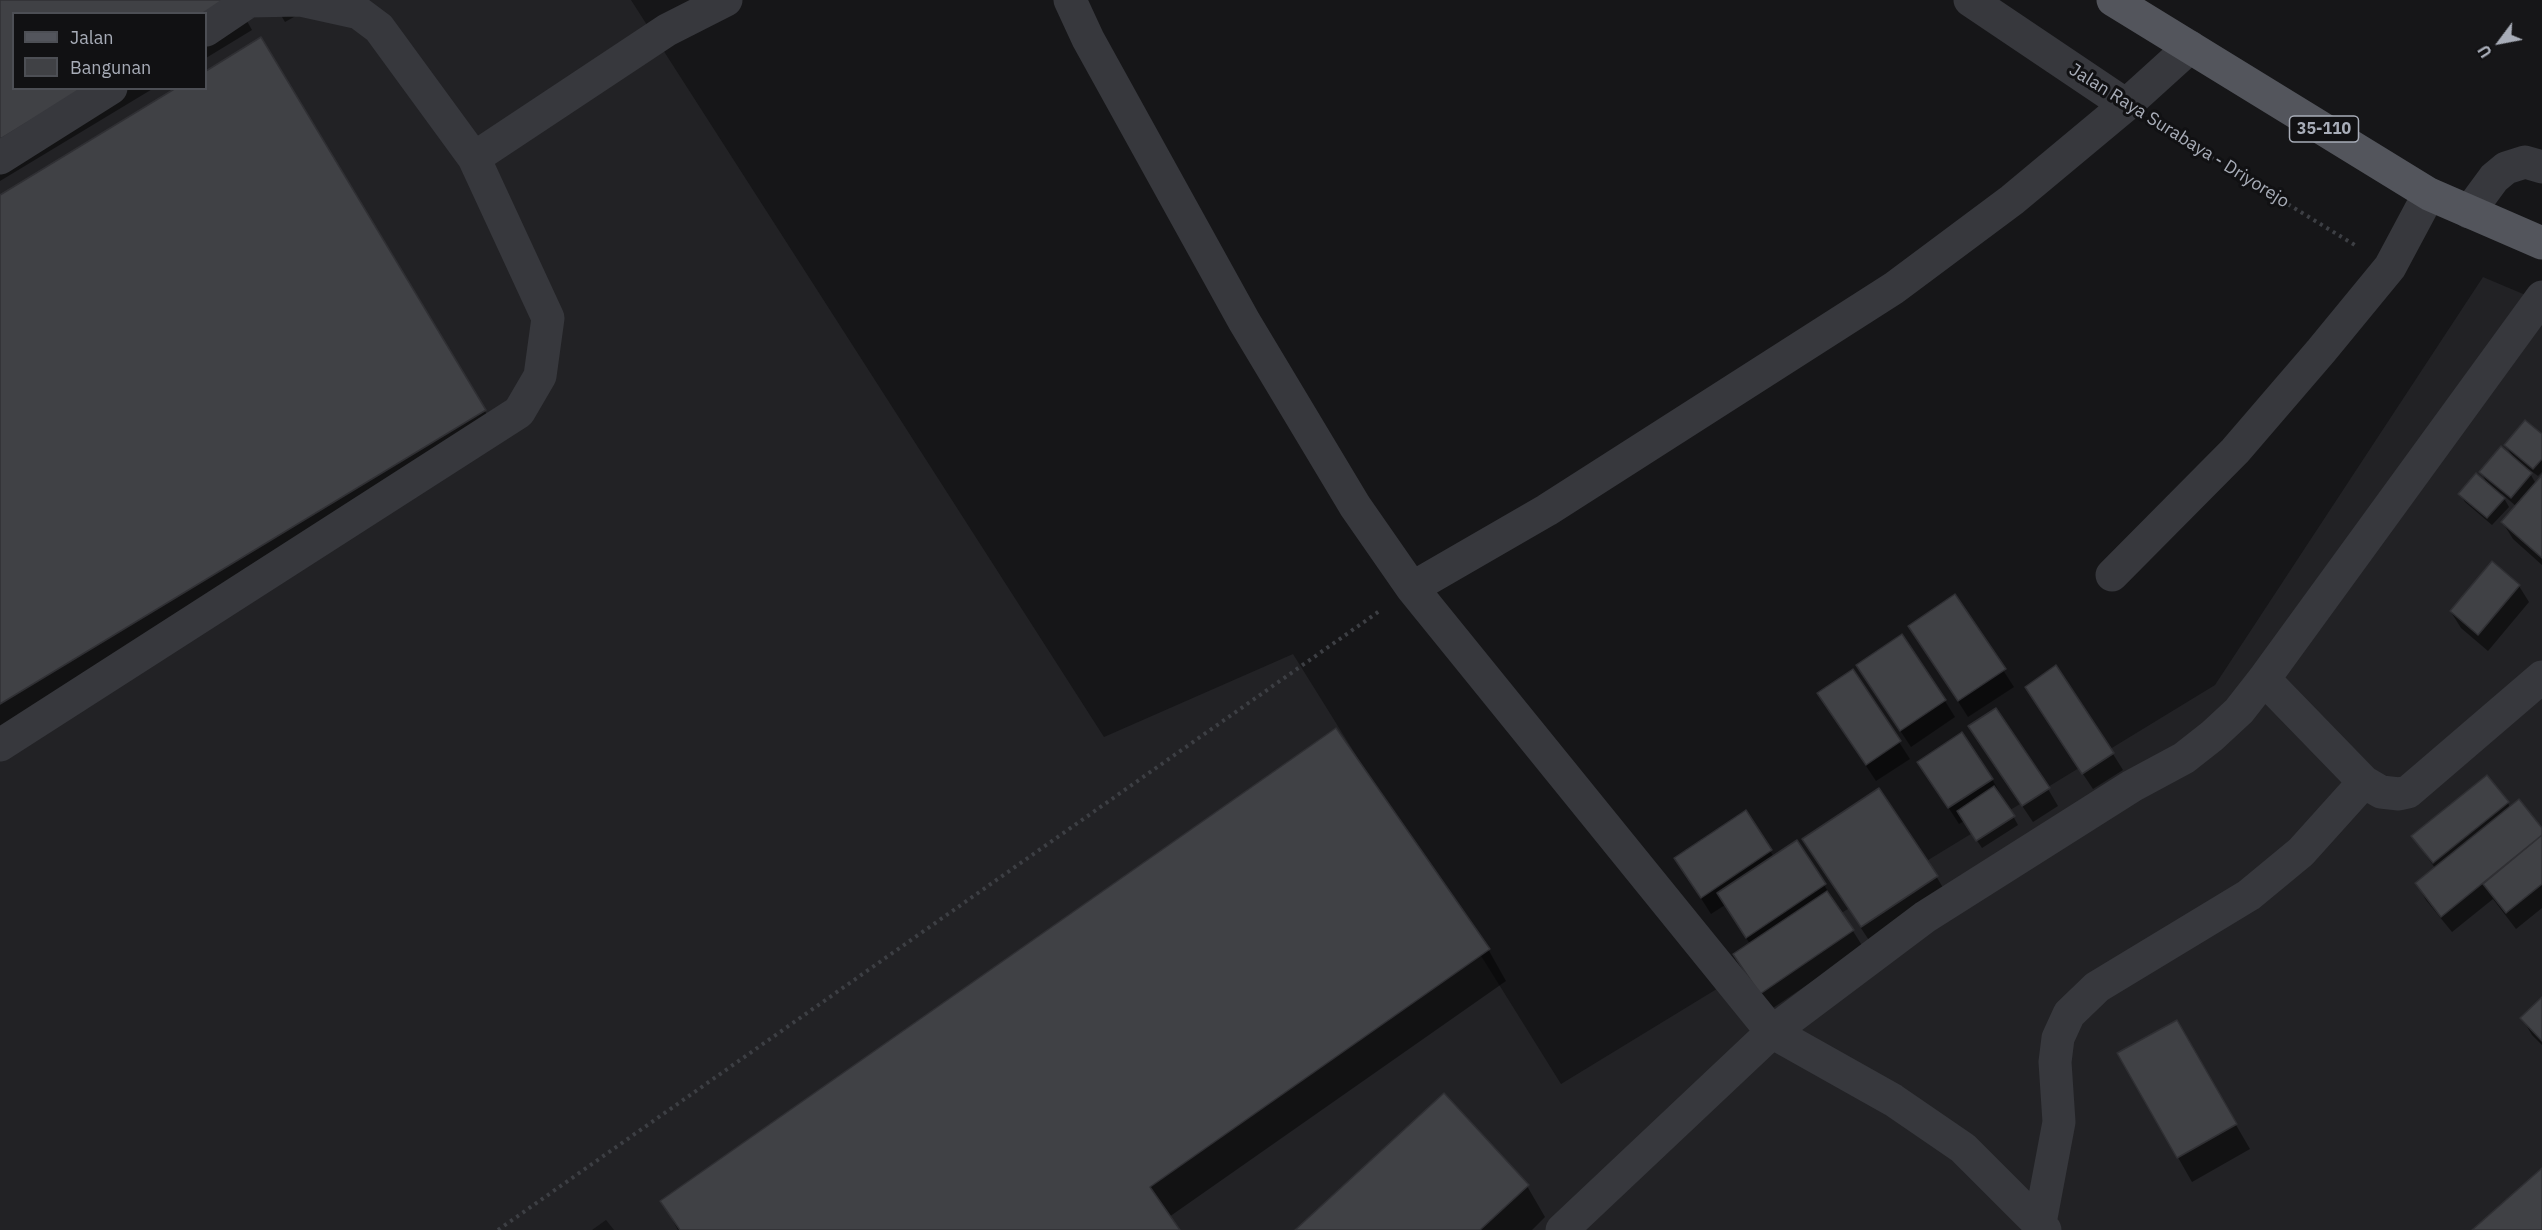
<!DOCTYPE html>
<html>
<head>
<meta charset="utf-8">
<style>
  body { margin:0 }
  #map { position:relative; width:2542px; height:1230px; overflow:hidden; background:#161618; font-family:"IBM Plex Sans",sans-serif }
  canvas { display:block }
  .legend { position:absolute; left:12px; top:12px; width:195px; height:78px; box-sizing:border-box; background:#111113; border:2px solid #4d4f55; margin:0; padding:8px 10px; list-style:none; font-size:18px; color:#a8adb8 }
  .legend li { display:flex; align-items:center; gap:12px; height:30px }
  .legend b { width:30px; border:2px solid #4d4f55 }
  .north { position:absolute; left:2470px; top:12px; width:60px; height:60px; -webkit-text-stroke:4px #111113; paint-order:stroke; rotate:238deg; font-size:16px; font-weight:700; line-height:24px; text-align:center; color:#a8adb8 }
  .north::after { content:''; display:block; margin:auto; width:21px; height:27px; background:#a8adb8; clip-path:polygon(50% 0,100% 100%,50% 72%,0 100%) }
</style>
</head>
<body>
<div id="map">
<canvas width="2542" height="1230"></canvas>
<ul class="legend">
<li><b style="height:8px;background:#53555c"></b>Jalan</li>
<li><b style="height:16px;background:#404145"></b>Bangunan</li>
</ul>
<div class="north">U</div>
</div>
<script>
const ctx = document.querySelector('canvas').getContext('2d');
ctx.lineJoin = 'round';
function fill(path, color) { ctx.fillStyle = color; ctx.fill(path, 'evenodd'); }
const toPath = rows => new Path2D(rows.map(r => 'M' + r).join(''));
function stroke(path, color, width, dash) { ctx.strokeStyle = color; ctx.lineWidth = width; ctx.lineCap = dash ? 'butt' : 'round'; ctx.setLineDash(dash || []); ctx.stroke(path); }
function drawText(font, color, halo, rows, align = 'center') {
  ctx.font = font + ' "IBM Plex Sans",sans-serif'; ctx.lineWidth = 6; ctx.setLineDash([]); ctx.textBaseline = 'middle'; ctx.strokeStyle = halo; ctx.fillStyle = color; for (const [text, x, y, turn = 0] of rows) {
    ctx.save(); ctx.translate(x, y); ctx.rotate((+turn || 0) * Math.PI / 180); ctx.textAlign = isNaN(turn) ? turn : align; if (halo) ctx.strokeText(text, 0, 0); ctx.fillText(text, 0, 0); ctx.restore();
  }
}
const built = toPath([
  [0,0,631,0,1104,737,1293,654,1561,1084,2215,685,2483,277,2542,302,2542,1230,614,1230,606,1220,592,1230,0,1230],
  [14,14,206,14,206,88,14,88]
]);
const shadow = toPath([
  [0,0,235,0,252,30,206,58,206,14,14,14,14,88,154,88,0,181],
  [272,0,324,0,285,22],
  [260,39,503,441,0,746,0,197,206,88,206,73],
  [2542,436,2542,472,2538,476,2527,468,2536,484,2542,477,2542,565,2513,539,2503,523,2517,507,2501,493,2509,507,2492,525,2465,502,2460,494,2488,485,2481,472,2513,457,2505,445],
  [2519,586,2529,602,2488,651,2461,628,2451,612],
  [1955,596,2014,687,1968,717,1910,626],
  [1853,671,1910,759,1876,781,1829,710],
  [1868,682,1945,701,1955,717,1911,747],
  [2036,704,2113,754,2123,770,2093,789],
  [1980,743,2048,789,2058,806,2033,822],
  [1919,762,1992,779,2018,825,1982,848,1964,821,1959,824],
  [2508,803,2510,808,2542,830,2542,908,2516,929,2493,899,2452,932,2426,900,2417,884,2435,868,2413,837],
  [1745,812,1774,857,1824,885,1863,947,1770,1010,1735,954,1750,944,1725,905,1711,914,1676,859],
  [1819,864,1936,876,1951,901,1876,951],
  [1488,949,1506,981,1169,1217,1178,1230,678,1230,662,1201],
  [2542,1000,2542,1045,2532,1035,2522,1018],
  [2176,1022,2250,1149,2192,1182,2119,1054],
  [1527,1186,1545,1217,1532,1230,1297,1230]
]);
const building = toPath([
  [0,0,231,0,206,14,14,14,14,88,85,88,0,139,0,0],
  [261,37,486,410,0,704,0,195,176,88,206,88,206,71,261,37],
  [2525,420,2542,434,2542,459,2533,469,2504,445,2525,420],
  [2501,446,2532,473,2511,498,2479,472,2501,446],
  [2476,473,2505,498,2487,518,2458,494,2476,473],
  [2542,475,2542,558,2501,522,2542,475],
  [2492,561,2520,585,2478,635,2450,611,2492,561],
  [1955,594,2006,669,1958,701,1908,626,1955,594],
  [1902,634,1946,700,1900,731,1856,665,1902,634],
  [2056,665,2114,753,2082,774,2025,687,2056,665],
  [1853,669,1901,741,1866,765,1817,693,1853,669],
  [1996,708,2050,788,2022,806,1968,726,1996,708],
  [1336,728,1490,949,1150,1187,1180,1230,680,1230,660,1201,1336,728],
  [1962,732,1993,779,1948,808,1917,762,1962,732],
  [2487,775,2509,802,2433,863,2411,836,2487,775],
  [1994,786,2015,816,1976,841,1957,811,1994,786],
  [1879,788,1938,876,1861,927,1802,839,1879,788],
  [2519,799,2542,828,2542,835,2441,917,2415,883,2519,799],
  [1746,810,1772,850,1701,898,1674,858,1746,810],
  [2542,835,2542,884,2506,913,2483,884,2542,835],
  [1797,840,1826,884,1746,938,1717,893,1797,840],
  [1827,891,1854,930,1760,994,1733,954,1827,891],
  [2542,997,2542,1041,2520,1018,2542,997],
  [2177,1020,2237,1124,2177,1158,2117,1053,2177,1020],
  [1444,1093,1529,1185,1480,1230,1295,1230,1444,1093],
  [2542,1168,2542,1230,2472,1230,2542,1168]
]);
const path = toPath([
  [2160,126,2358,247],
  [498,1230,1381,610]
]);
const minor = toPath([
  [1070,0,1088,39,1244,321,1355,506,1412,588,1772,1032,1893,1100,1963,1148,2045,1230],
  [1970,0,2126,105],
  [206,30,249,1,300,0,359,13,379,28,474,158],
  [0,158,111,88],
  [2469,212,2494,178,2506,168,2525,162,2542,167],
  [2112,575,2235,451,2321,351,2390,267,2429,194],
  [1412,588,1547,510,1894,288,2012,200,2126,105,2190,47],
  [2264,679,2364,782,2381,792,2399,794,2408,792,2542,677],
  [0,745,519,412,540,376,548,318,474,158,667,30,726,0],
  [2040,1223,2059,1122,2055,1062,2058,1038,2069,1014,2097,987,2249,895,2301,852,2364,782],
  [1562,1230,1772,1032,1925,917,2132,786,2184,758,2212,736,2239,711,2264,679,2542,297]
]);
const major = toPath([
  [2113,0,2429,194,2542,243]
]);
const shields = [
  [2324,129,69]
];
const shieldNames = [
  ["35-110",2324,129]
];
const streetNames = [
  ["Jalan Raya Surabaya - Driyorejo",2179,136,32]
];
fill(built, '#222225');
fill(shadow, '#0007');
fill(building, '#404145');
stroke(building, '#303034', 1.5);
stroke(path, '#3d3f44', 4, [3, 4.5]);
stroke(minor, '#37383d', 33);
stroke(major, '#53555c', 33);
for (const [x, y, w] of shields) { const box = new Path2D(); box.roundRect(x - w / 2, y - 13, w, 26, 4.5); ctx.fillStyle = '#111113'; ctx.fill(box); stroke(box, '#a8adb8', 1.5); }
drawText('bold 16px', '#a8adb8', null, shieldNames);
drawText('18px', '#a8adb8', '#111113', streetNames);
</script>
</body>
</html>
